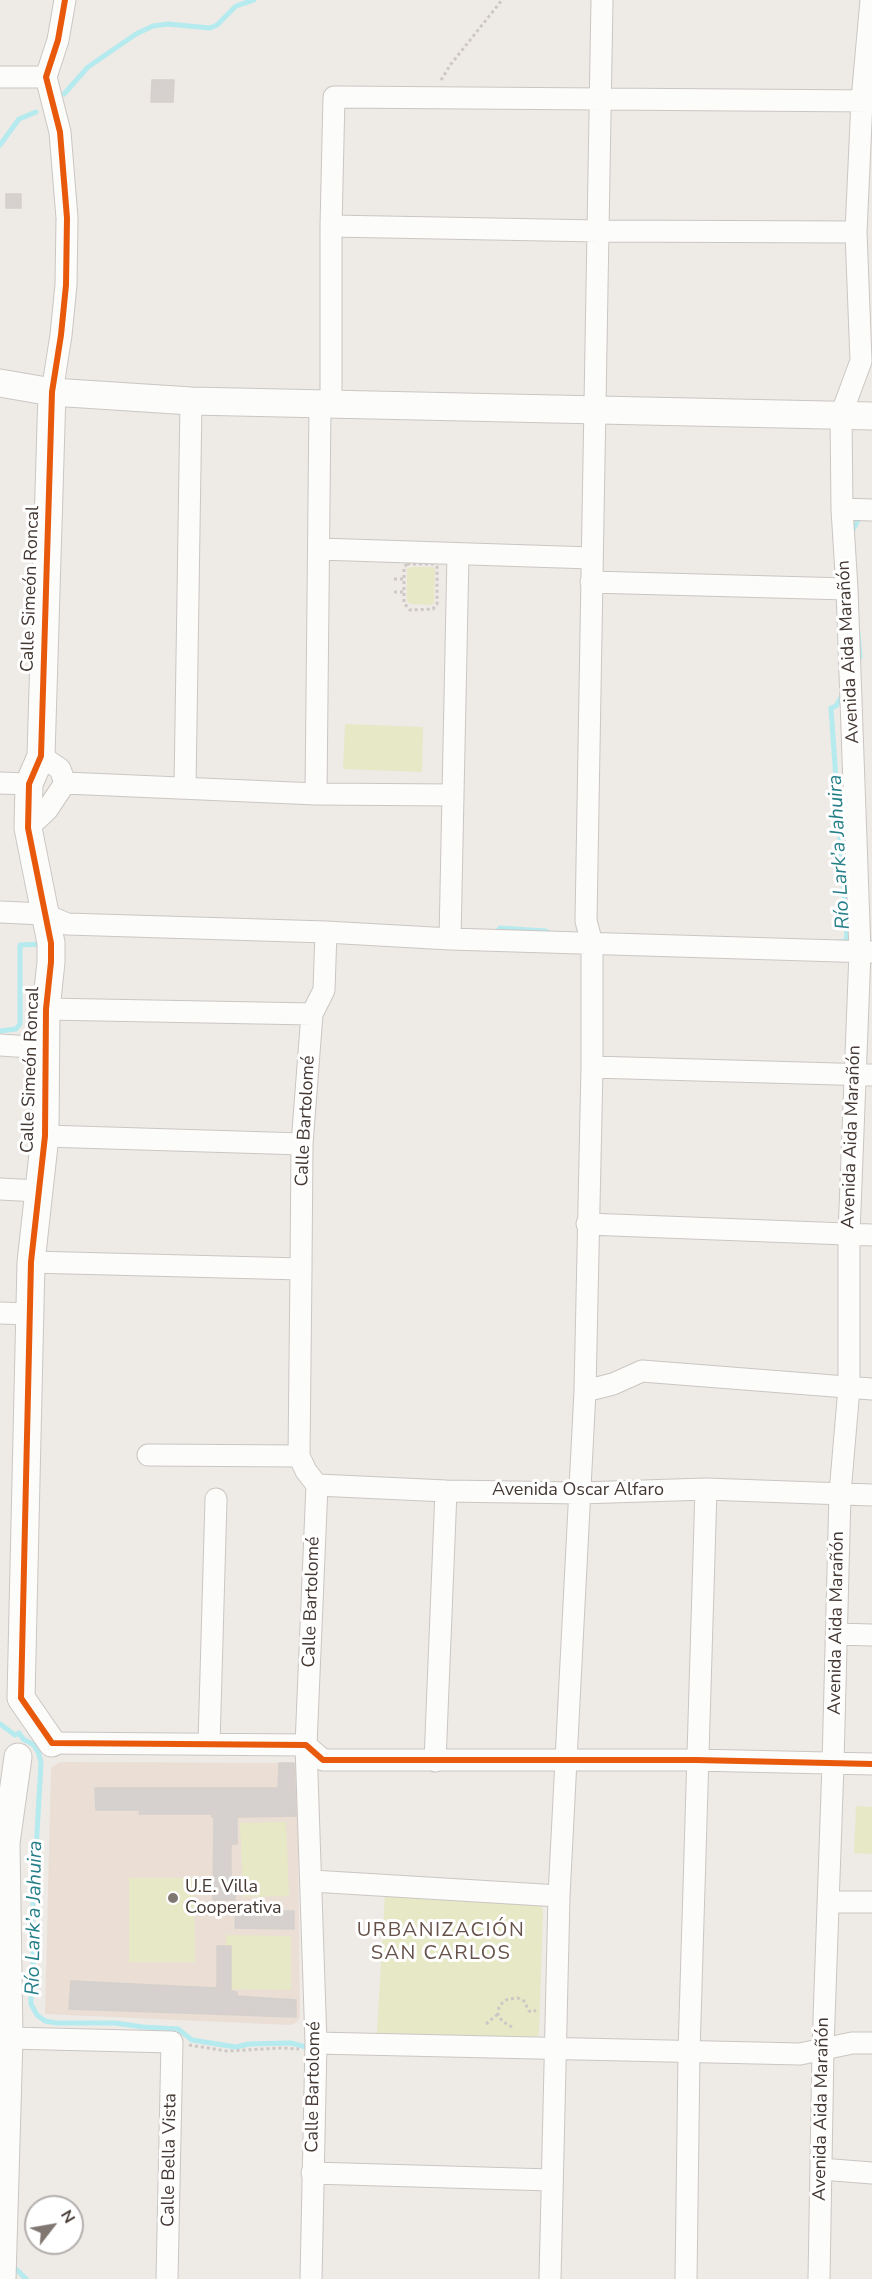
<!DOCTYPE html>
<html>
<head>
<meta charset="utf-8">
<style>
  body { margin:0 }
  #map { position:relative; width:872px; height:2279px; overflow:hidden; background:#eeeae6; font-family:"Nunito Sans",sans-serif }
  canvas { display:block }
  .north { position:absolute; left:24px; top:2195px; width:60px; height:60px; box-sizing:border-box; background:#fff; border:2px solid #b4afad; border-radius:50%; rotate:59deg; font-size:16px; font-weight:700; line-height:24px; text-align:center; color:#443833 }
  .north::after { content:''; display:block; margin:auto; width:21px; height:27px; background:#807672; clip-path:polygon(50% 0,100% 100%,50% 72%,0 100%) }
</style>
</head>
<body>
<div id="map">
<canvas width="872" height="2279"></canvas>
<div class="north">N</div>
</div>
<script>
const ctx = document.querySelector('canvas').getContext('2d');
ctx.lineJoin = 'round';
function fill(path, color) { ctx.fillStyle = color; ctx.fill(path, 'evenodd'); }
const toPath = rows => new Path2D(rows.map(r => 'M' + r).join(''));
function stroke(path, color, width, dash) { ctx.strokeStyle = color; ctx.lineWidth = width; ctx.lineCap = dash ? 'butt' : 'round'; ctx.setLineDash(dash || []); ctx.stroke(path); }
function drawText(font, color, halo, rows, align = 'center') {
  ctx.font = font + ' "Nunito Sans",sans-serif'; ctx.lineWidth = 6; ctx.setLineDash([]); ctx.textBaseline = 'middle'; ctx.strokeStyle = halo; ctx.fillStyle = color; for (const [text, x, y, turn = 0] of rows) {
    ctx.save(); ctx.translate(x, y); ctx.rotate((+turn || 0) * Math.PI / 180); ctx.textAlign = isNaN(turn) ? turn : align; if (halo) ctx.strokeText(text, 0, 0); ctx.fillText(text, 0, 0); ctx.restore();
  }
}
const education = toPath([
  [60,1762,297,1763,300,2017,297,2022,291,2025,45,2014,51,1768]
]);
const green = toPath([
  [411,567,433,567,435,570,434,603,431,605,411,604,407,601,407,569],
  [345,724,423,727,422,772,343,769],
  [856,1806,872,1807,872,1854,854,1853],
  [286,1822,289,1896,243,1897,240,1823],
  [129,1878,194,1878,195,1962,129,1962],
  [385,1895,538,1902,543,1909,539,2034,536,2037,377,2033],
  [226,1935,291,1936,291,1990,226,1989]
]);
const stream = toPath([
  [64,94,88,67,136,34,153,26,168,24,210,28,217,25,236,6,254,0],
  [0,145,19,119,36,112],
  [851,534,858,520,862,517],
  [856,664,860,657,858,633],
  [496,933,500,928,545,931,552,934],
  [839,942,845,941,847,938,831,708,836,706,843,694],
  [0,1031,16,1029,20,1024,20,945,43,944],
  [0,1724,15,1735,19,1733,23,1739,34,1745,39,1754,41,1763,32,1921,34,1985,31,1996,31,2004,37,2015,45,2021,56,2023,115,2023,143,2027,178,2029,192,2040,236,2047,249,2044,291,2043,310,2048],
  [12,2265,26,2279]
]);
const building = toPath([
  [152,80,174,80,173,102,151,102,152,80],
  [6,194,21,194,21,208,6,208,6,194],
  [279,1763,294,1763,296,1816,237,1817,237,1844,231,1844,231,1883,236,1883,235,1900,213,1900,214,1817,212,1817,212,1814,139,1814,140,1810,96,1810,95,1788,278,1788,279,1763],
  [236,1903,275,1904,275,1911,294,1911,294,1929,235,1928,236,1903],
  [217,1946,231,1946,231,1991,237,1992,237,1996,296,2000,296,2017,69,2009,71,1981,217,1988,217,1946]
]);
const path = toPath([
  [441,80,451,64,502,0],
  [407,564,434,564,437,567,437,604,433,609,410,610,404,603,404,567,407,564],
  [394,579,404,579],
  [394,592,404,592],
  [486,2024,498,2014],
  [512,2027,502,2021,498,2014,499,2007,503,2002,508,1999,518,1998,524,2001,529,2011,533,2012,536,2010],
  [189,2045,227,2051,281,2048,299,2049]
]);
const minor = toPath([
  [0,77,46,77],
  [331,226,599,231,856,232],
  [52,392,61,335,66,285,67,218,60,132,46,77,58,40,65,0],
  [331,404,331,226,334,97,872,101],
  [842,509,872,510],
  [320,549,591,558],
  [591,582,847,589],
  [0,783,29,784],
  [65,783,316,794,453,795],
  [185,787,191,401],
  [316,794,320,404],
  [28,828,47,810,65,783,60,769,41,756],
  [0,912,44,914,67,924,326,932,450,939,872,952],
  [450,939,458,554],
  [46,1009,312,1014],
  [0,1045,46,1048],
  [592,1067,872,1075],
  [45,1136,302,1144],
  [0,1189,38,1191],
  [587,1224,872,1235],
  [31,1262,301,1269],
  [0,1313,31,1314],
  [585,1391,613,1384,642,1371,872,1389],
  [148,1455,299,1456],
  [317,1485,446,1491,580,1493,706,1489,872,1495],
  [837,1634,872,1635],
  [52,1743,306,1745,323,1760,696,1760,872,1764],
  [209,1744,216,1499],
  [435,1761,446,1491],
  [312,1881,559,1896],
  [828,1902,872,1902],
  [9,2038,172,2042,167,2279],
  [316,2043,800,2054,852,2043,872,2043],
  [821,2169,872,2173],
  [312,2173,551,2180],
  [311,2279,316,2043,306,1745,317,1485,306,1471,299,1456,301,1269,302,1144,312,1014,324,990,326,932],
  [550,2279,559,1896,585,1391,592,1067,592,943,586,921,602,0],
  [686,2279,689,2053,706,1489],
  [819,2279,823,2048,833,1764,840,1493,849,1388,849,1234,860,952,847,589,842,509,841,415,861,361,856,232,862,100,871,0]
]);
const tertiary = toPath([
  [0,383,52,392,191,401,872,416],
  [52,1743,21,1698,31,1262,45,1136,46,1009,51,962,51,943,28,828,29,784,41,756,52,392],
  [2,2279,9,2038,6,1843,18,1757]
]);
const cycleway = toPath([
  [65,0,58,40,46,77,60,132,67,218,66,285,61,335,52,392,41,756,29,784,28,828,51,943,51,962,46,1009,45,1136,31,1262,21,1698,52,1743,306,1745,323,1760,696,1760,872,1764]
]);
const markers = [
  [173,1898,6,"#807672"]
];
const streetNames = [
  ["Calle Simeón Roncal",31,589,-88],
  ["Avenida Aida Marañón",849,652,-93],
  ["Calle Simeón Roncal",31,1070,-88],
  ["Calle Bartolomé",306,1121,-87],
  ["Avenida Aida Marañón",852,1137,-88],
  ["Avenida Oscar Alfaro",578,1491],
  ["Calle Bartolomé",312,1602,-88],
  ["Avenida Aida Marañón",837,1623,-89],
  ["Calle Bartolomé",314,2087,-89],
  ["Avenida Aida Marañón",822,2109,-89],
  ["Calle Bella Vista",170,2160,-89]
];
const poiNames = [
  ["U.E. Villa",185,1888],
  ["Cooperativa",185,1909]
];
const waterNames = [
  ["Río Lark’a Jahuira",840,852,-93],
  ["Río Lark’a Jahuira",35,1918,-89]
];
const neighbourhoodNames = [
  ["URBANIZACIÓN",441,1931],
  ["SAN CARLOS",441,1954]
];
fill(education, '#eaded5');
fill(green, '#e6e8c6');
stroke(stream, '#b5eaee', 5);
fill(building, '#d6d1ce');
stroke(building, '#d6d0cc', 1.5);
stroke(minor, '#cbc6c2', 23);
stroke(tertiary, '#cbc6c2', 29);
stroke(path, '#cdc8c5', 3, [3, 3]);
stroke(minor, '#fcfcfb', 21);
stroke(tertiary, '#fcfcfb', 27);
stroke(cycleway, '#e8590c', 6);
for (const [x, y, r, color] of markers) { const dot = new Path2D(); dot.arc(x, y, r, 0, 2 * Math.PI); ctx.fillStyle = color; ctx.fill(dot); stroke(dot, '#fff', 2); }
drawText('18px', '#443833', '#fff', streetNames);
drawText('18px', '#443833', '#fff', poiNames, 'left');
drawText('italic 20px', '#257f88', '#fff', waterNames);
ctx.letterSpacing = '1.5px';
drawText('20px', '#67524a', '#fff', neighbourhoodNames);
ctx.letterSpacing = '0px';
</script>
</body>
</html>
